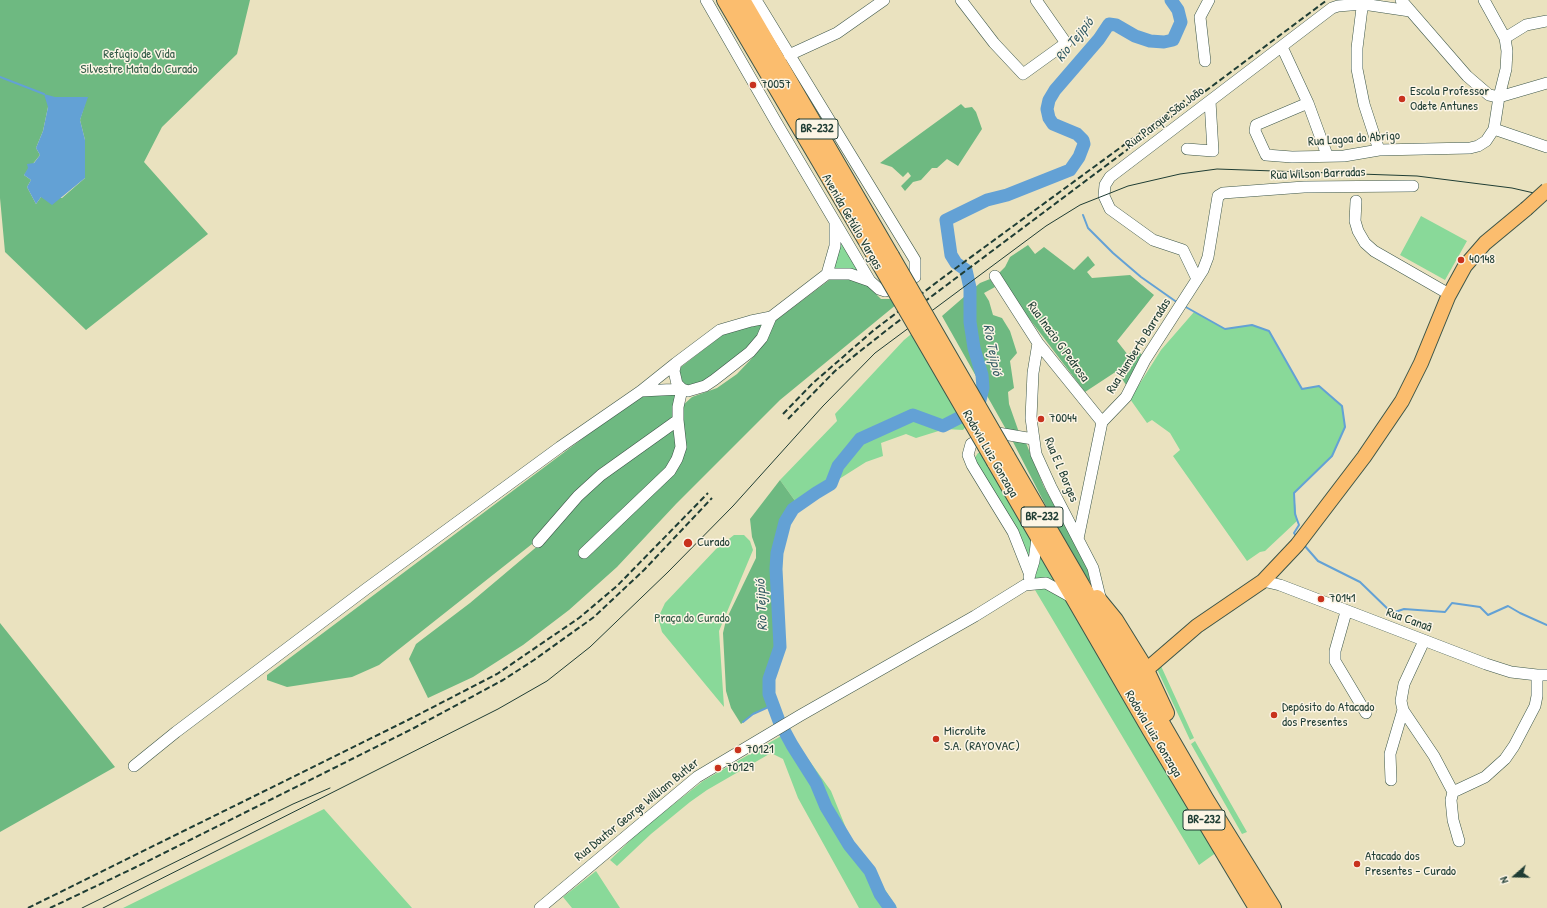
<!DOCTYPE html>
<html>
<head>
<meta charset="utf-8">
<style>
  body { margin:0 }
  #map { position:relative; width:1547px; height:908px; overflow:hidden; background:#eae2bf; font-family:"Patrick Hand",sans-serif }
  canvas { display:block }
  .north { position:absolute; left:1495px; top:856px; width:40px; height:40px; -webkit-text-stroke:3px #fcf5e5; paint-order:stroke; rotate:250deg; font-size:11px; font-weight:700; line-height:16px; text-align:center; color:#1f3d34 }
  .north::after { content:''; display:block; margin:auto; width:14px; height:18px; background:#1f3d34; clip-path:polygon(50% 0,100% 100%,50% 72%,0 100%) }
</style>
</head>
<body>
<div id="map">
<canvas width="1547" height="908"></canvas>
<div class="north">N</div>
</div>
<script>
const ctx = document.querySelector('canvas').getContext('2d');
ctx.lineJoin = 'round';
function fill(path, color) { ctx.fillStyle = color; ctx.fill(path, 'evenodd'); }
const toPath = rows => new Path2D(rows.map(r => 'M' + r).join(''));
function stroke(path, color, width, dash) { ctx.strokeStyle = color; ctx.lineWidth = width; ctx.lineCap = dash ? 'butt' : 'round'; ctx.setLineDash(dash || []); ctx.stroke(path); }
function drawText(font, color, halo, rows, align = 'center') {
  ctx.font = font + ' "Patrick Hand",sans-serif'; ctx.lineWidth = 3; ctx.setLineDash([]); ctx.textBaseline = 'middle'; ctx.strokeStyle = halo; ctx.fillStyle = color; for (const [text, x, y, turn = 0] of rows) {
    ctx.save(); ctx.translate(x, y); ctx.rotate((+turn || 0) * Math.PI / 180); ctx.textAlign = isNaN(turn) ? turn : align; if (halo) ctx.strokeText(text, 0, 0); ctx.fillText(text, 0, 0); ctx.restore();
  }
}
const green = toPath([
  [1421,216,1467,241,1445,280,1400,255],
  [837,228,866,277,832,272],
  [1194,312,1225,329,1252,325,1269,331,1302,389,1319,386,1342,406,1345,427,1332,456,1294,493,1297,521,1265,551,1260,552,1247,561,1173,456,1180,450,1170,433,1152,420,1147,423,1130,399,1161,350],
  [915,331,969,423,963,430,945,429,916,438,906,434,881,443,883,456,866,462,798,505,780,480,837,421,835,414,904,340],
  [982,452,1031,535,1034,546,1030,568,972,462,978,453],
  [734,535,744,535,750,541,753,550,719,631,724,707,662,632,658,618,665,603,716,549],
  [1039,548,1064,590,1029,580],
  [1041,588,1049,589,1059,594,1069,604,1217,852,1199,865,1035,590],
  [1161,666,1194,738,1190,740,1157,669],
  [786,728,831,791,848,833,897,908,859,908,798,798,783,759,771,753,707,790,690,802,651,834,617,866,610,860,641,830,703,781,781,736,779,733],
  [1195,741,1247,832,1242,834,1191,744],
  [324,809,412,908,123,908],
  [596,871,620,908,572,908,563,897]
]);
const forest = toPath([
  [0,0,250,0,237,54,162,127,144,162,208,234,86,330,5,252,0,198],
  [55,97,87,97,80,120,85,140,85,178,62,198,41,197,36,204,27,187,31,180,24,175,40,155,36,148,43,131,48,107],
  [961,104,965,108,972,107,976,112,982,129,958,166,947,159,937,168,932,168,921,180,913,182,905,191,901,186,911,176,908,172,903,177,892,167,880,163],
  [1028,245,1035,254,1044,247,1074,270,1088,256,1095,265,1087,272,1092,278,1130,275,1154,295,1117,341,1128,355,1135,348,1144,357,1128,388,1117,371,1085,392,1012,296,998,274,1005,267,1010,257],
  [832,278,863,281,881,299,892,299,897,304,780,400,676,504,617,567,569,610,523,645,473,677,428,698,409,659,416,644,470,603,540,544,604,477,658,437,682,406,692,397,717,388,737,374,756,354,775,321],
  [990,279,995,287,984,293,989,301,993,315,1002,318,1010,331,1017,353,1010,361,1014,388,1008,392,1009,404,1022,441,1026,443,1044,487,1084,557,1093,578,1089,582,1064,541,1012,440,942,316,980,283],
  [763,324,758,341,703,386,683,385,679,375,681,367,725,333],
  [676,393,675,418,575,495,532,544,379,665,352,677,287,687,267,680,267,675,642,394],
  [780,480,798,505,793,509,785,522,777,553,777,593,780,647,769,679,769,694,773,705,753,714,741,724,731,708,726,691,723,633,726,620,756,558,756,548,752,537,750,519],
  [0,623,115,767,0,832]
]);
const water = toPath([
  [44,94,55,97,88,97,80,120,85,140,85,178,52,205,41,197,36,204,27,187,31,180,24,175,28,168,27,164,34,163,40,155,36,148,43,131,48,107]
]);
const stream = toPath([
  [0,77,44,94],
  [1083,215,1088,228,1113,253,1141,277,1178,303],
  [1184,306,1225,329,1252,325,1269,331,1302,389,1319,386,1342,406,1345,427,1332,456,1294,493,1295,514,1299,525,1294,533,1296,536],
  [1304,545,1318,561,1360,582,1392,613,1404,609,1445,612,1452,603,1480,607,1488,615,1508,606,1520,613,1547,625],
  [743,722,753,714,773,705]
]);
const river = toPath([
  [890,908,880,894,870,871,849,845,826,807,816,783,792,745,779,721,769,694,769,679,780,647,776,569,777,553,785,522,793,509,816,493,831,484,838,466,860,439,913,415,943,426,978,408,983,388,982,375,974,348,970,322,970,288,966,270,956,263,951,255,946,220,987,200,1007,195,1070,170,1079,157,1084,144,1083,140,1077,134,1053,124,1049,118,1047,109,1049,100,1055,90,1099,39,1109,24,1116,25,1135,36,1150,41,1164,42,1173,40,1181,22,1178,10,1171,0]
]);
const minor = toPath([
  [706,0,776,122,870,281,879,289,885,291,896,287,915,277,915,260,756,0],
  [961,0,994,43,1023,74,1066,43,1036,0],
  [1363,0,1357,48,1357,69,1364,104,1379,150],
  [1401,0,1467,76,1489,95,1499,97,1547,83],
  [1505,38,1526,25,1547,21],
  [1282,47,1308,103,1327,155],
  [789,55,837,33,884,0],
  [1205,61,1200,17,1209,0],
  [1308,103,1256,125,1255,131,1266,155,1292,157,1344,156,1379,150,1470,148,1478,146,1486,141,1494,129,1499,97,1506,69,1507,51,1505,38,1484,0],
  [1494,129,1547,147],
  [1187,149,1213,151,1210,101],
  [1356,201,1355,221,1358,231,1365,243,1374,251,1449,294],
  [827,274,835,246,835,222],
  [995,276,1038,343,1102,422],
  [1197,279,1183,250,1153,240,1110,209,1104,196,1105,185,1110,177,1332,8,1338,6,1363,4,1410,11],
  [771,317,762,338,750,352,714,380,705,386,688,391,682,389,677,384,674,371,676,363,720,330,751,321,771,317,827,274,850,274,870,281],
  [1038,343,1033,373,1031,418,1036,454,1051,487,1093,568,1101,601],
  [1078,539,1102,422,1126,397,1145,360,1203,270,1208,257,1218,196,1223,193,1304,187,1413,186],
  [538,542,578,496,601,475,678,420,678,407,682,389,641,391],
  [584,553,670,471,677,459,681,447,678,420],
  [1030,575,1013,532,972,465,968,455,971,444,992,432,1033,439],
  [1029,577,1034,561,1037,538],
  [1263,581,1280,585,1486,664,1511,672,1537,675,1547,675],
  [1346,612,1335,651,1335,661,1366,713],
  [1424,641,1404,684,1401,701,1403,710,1434,756,1453,792],
  [134,766,176,732,366,589,560,447,641,391,676,363],
  [1391,780,1390,754,1403,710],
  [1453,792,1485,777,1505,759,1514,746,1535,706,1537,696,1537,675],
  [1453,792,1451,800,1453,820,1459,841],
  [540,908,697,777,801,715,975,616,1025,585,1046,583,1073,598]
]);
const major = toPath([
  [1146,670,1197,626,1263,581,1297,545,1364,457,1402,401,1421,363,1448,297,1465,266,1485,243,1526,209]
]);
const highway = toPath([
  [725,0,880,264],
  [742,0,891,256],
  [1006,455,1206,800,1273,908],
  [995,462,1151,731,1257,908],
  [1097,598,1115,620,1146,670,1166,713]
]);
const tram = toPath([
  [82,908,293,804,330,788],
  [103,908,498,709,547,681,590,647,668,572,733,506,823,406,875,353,1046,226,1080,205,1128,186,1180,174,1217,169,1417,176,1512,188,1547,196]
]);
const rail = toPath([
  [783,414,813,383,874,330,941,279,1199,90],
  [788,419,835,371,892,326,1327,0],
  [28,908,408,720,497,674,579,618,617,586,708,493],
  [50,908,134,868,414,728,503,680,534,660,594,617,644,570,712,498]
]);
const majorBridge = toPath([
  [1526,209,1547,190]
]);
const highwayBridge = toPath([
  [891,256,1006,455],
  [880,264,995,462]
]);
const markers = [
  [753,85,4,"#c8321e"],
  [1402,99,4,"#c8321e"],
  [1461,260,4,"#c8321e"],
  [1041,419,4,"#c8321e"],
  [688,543,5,"#c8321e"],
  [1321,599,4,"#c8321e"],
  [1274,715,4,"#c8321e"],
  [936,739,4,"#c8321e"],
  [738,750,4,"#c8321e"],
  [718,768,4,"#c8321e"],
  [1357,864,4,"#c8321e"]
];
const shields = [
  [817,129,42],
  [1042,517,42],
  [1204,820,42]
];
const shieldNames = [
  ["BR-232",817,129],
  ["BR-232",1042,517],
  ["BR-232",1204,820]
];
const parkNames = [
  ["Refúgio de Vida",139,55],
  ["Silvestre Mata do Curado",139,70],
  ["Praça do Curado",692,619]
];
const poiNames = [
  ["70057",761,85],
  ["Escola Professor",1410,92],
  ["Odete Antunes",1410,107],
  ["40148",1469,260],
  ["70044",1049,419],
  ["Curado",697,543],
  ["70141",1329,599],
  ["Depósito do Atacado",1282,708],
  ["dos Presentes",1282,723],
  ["Microlite",944,732],
  ["S.A. (RAYOVAC)",944,747],
  ["70121",746,750],
  ["70129",726,768],
  ["Atacado dos",1365,857],
  ["Presentes - Curado",1365,872]
];
const streetNames = [
  ["Rua Parque São João",1165,118,-37],
  ["Rua Lagoa do Abrigo",1354,139,-4],
  ["Rua Wilson Barradas",1318,174,-2],
  ["Avenida Getúlio Vargas",852,222,60],
  ["Rua Inacio G Pedrosa",1058,342,54],
  ["Rua Humberto Barradas",1139,346,-58],
  ["Rodovia Luiz Gonzaga",990,454,60],
  ["Rua E L Borges",1061,470,67],
  ["Rua Canaã",1409,620,20],
  ["Rodovia Luiz Gonzaga",1153,734,59],
  ["Rua Doutor George William Butler",637,810,-39]
];
const waterNames = [
  ["Rio Tejipió",1075,40,-51],
  ["Rio Tejipió",992,350,79],
  ["Rio Tejipió",762,605,-93]
];
fill(green, '#89d999');
fill(forest, '#6eb981');
fill(water, '#63a1d5');
stroke(stream, '#63a1d5', 2);
stroke(river, '#63a1d5', 13);
stroke(minor, '#3d5649', 12);
stroke(major, '#3d5649', 16);
stroke(highway, '#3d5649', 18);
stroke(minor, '#fff', 11);
stroke(major, '#fbbd6e', 14);
stroke(highway, '#fbbd6e', 16);
stroke(tram, '#1f3d34', 1);
stroke(rail, '#1f3d34', 2, [6, 3]);
stroke(majorBridge, '#3d5649', 16, []);
stroke(highwayBridge, '#3d5649', 18, []);
stroke(majorBridge, '#fbbd6e', 14);
stroke(highwayBridge, '#fbbd6e', 16);
for (const [x, y, r, color] of markers) { const dot = new Path2D(); dot.arc(x, y, r, 0, 2 * Math.PI); ctx.fillStyle = color; ctx.fill(dot); stroke(dot, '#fcf5e5', 1.5); }
for (const [x, y, w] of shields) { const box = new Path2D(); box.roundRect(x - w / 2, y - 10, w, 20, 3); ctx.fillStyle = '#fcf5e5'; ctx.fill(box); stroke(box, '#1f3d34', 1); }
drawText('bold 12px', '#1f3d34', null, shieldNames);
drawText('13px', '#345c48', '#fcf5e5', parkNames);
drawText('13px', '#1f3d34', '#fcf5e5', poiNames, 'left');
drawText('13px', '#1f3d34', '#fcf5e5', streetNames);
drawText('italic 14px', '#335b64', '#fcf5e5', waterNames);
</script>
</body>
</html>
